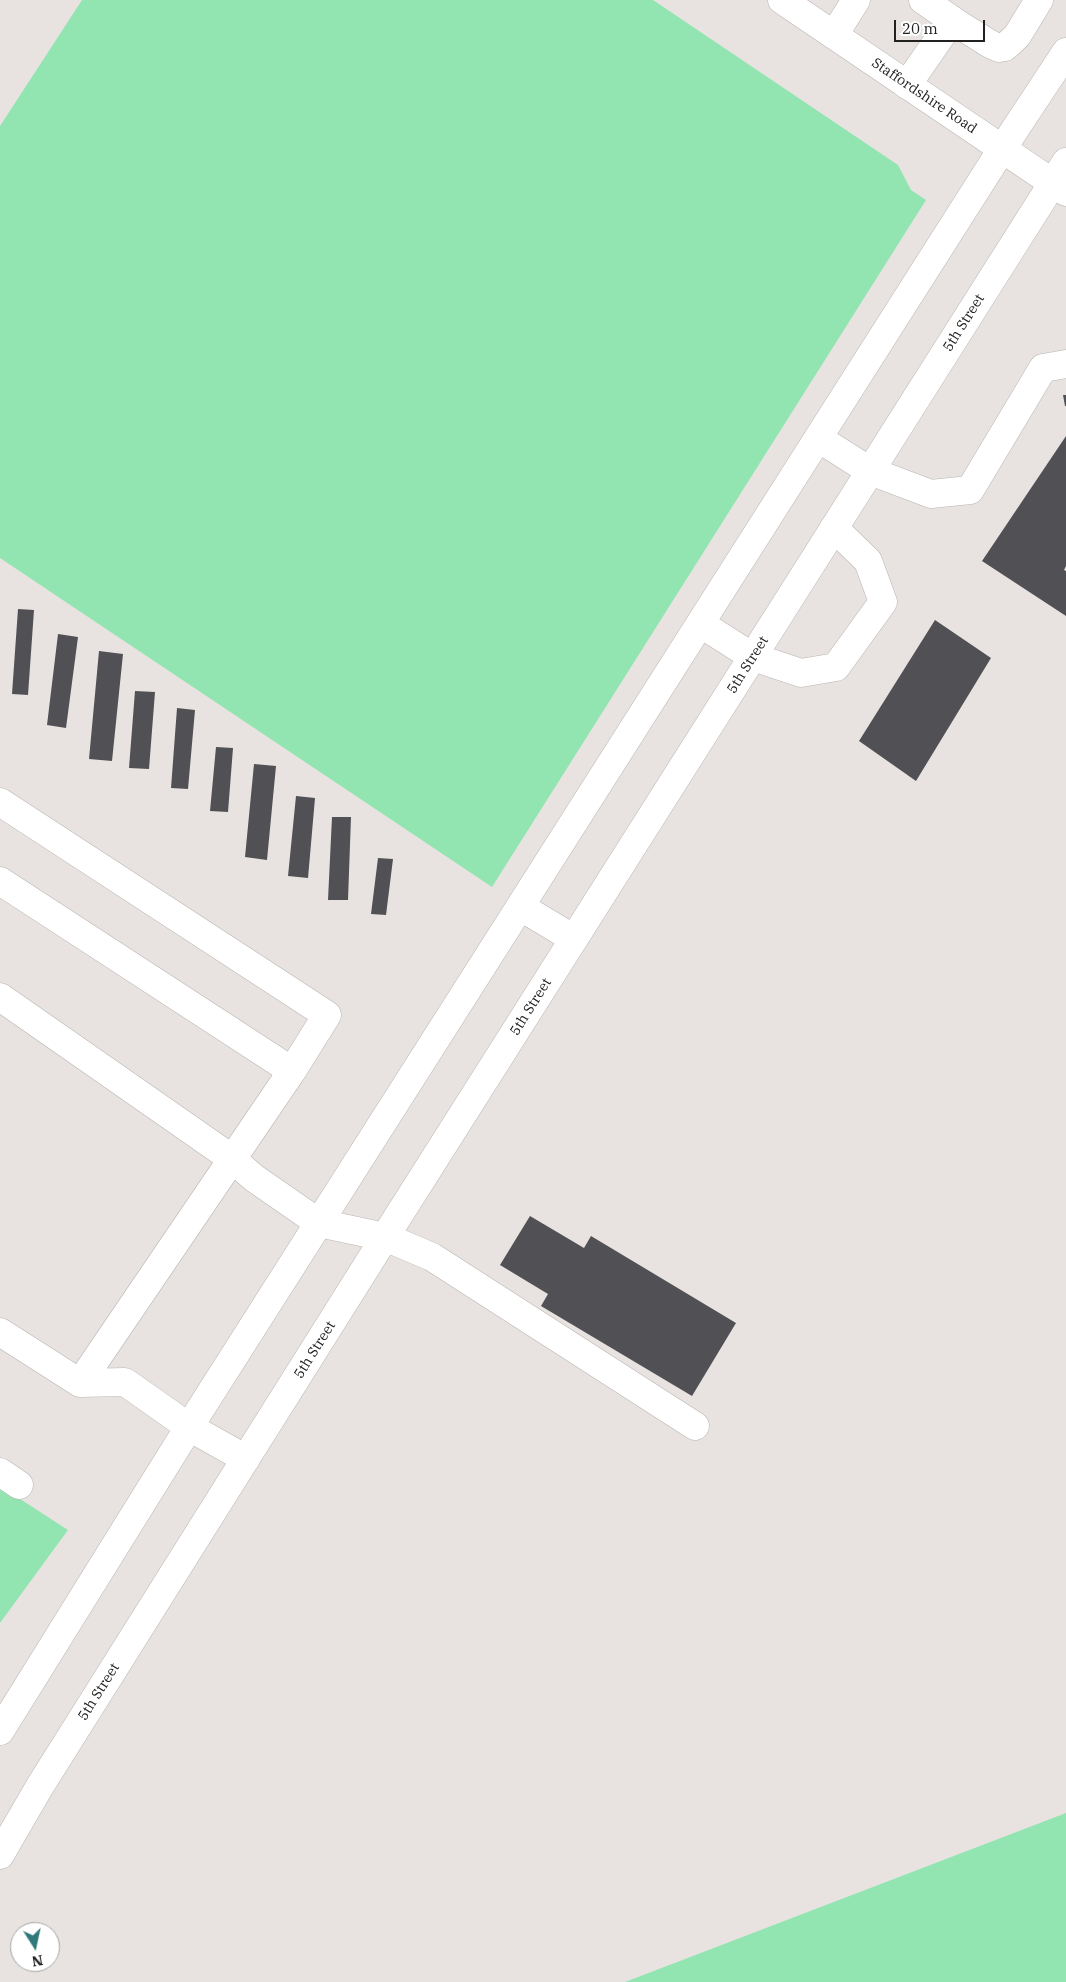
<!DOCTYPE html>
<html>
<head>
<meta charset="utf-8">
<style>
  body { margin:0 }
  #map { position:relative; width:1066px; height:1982px; overflow:hidden; background:#e8e3e0; font-family:"IBM Plex Serif",serif }
  canvas { display:block }
  .north { position:absolute; left:10px; top:1922px; width:50px; height:50px; box-sizing:border-box; background:#fff; border:1px solid #a7a6a6; border-radius:50%; rotate:170deg; font-size:14px; font-weight:700; line-height:20px; text-align:center; color:#222120 }
  .north::after { content:''; display:block; margin:auto; width:18px; height:22px; background:#2f797b; clip-path:polygon(50% 0,100% 100%,50% 72%,0 100%) }
  .scale { position:absolute; left:894px; top:20px; width:91px; height:22px; box-sizing:border-box; border:2px solid #222120; border-top:0; padding-left:6px; font-size:15px; line-height:18px; white-space:nowrap; color:#222120; -webkit-text-stroke:4px #fff; paint-order:stroke }
</style>
</head>
<body>
<div id="map">
<canvas width="1066" height="1982"></canvas>
<div class="north">N</div>
<div class="scale">20 m</div>
</div>
<script>
const ctx = document.querySelector('canvas').getContext('2d');
ctx.lineJoin = 'round';
function fill(path, color) { ctx.fillStyle = color; ctx.fill(path, 'evenodd'); }
const toPath = rows => new Path2D(rows.map(r => 'M' + r).join(''));
function stroke(path, color, width, dash) { ctx.strokeStyle = color; ctx.lineWidth = width; ctx.lineCap = dash ? 'butt' : 'round'; ctx.setLineDash(dash || []); ctx.stroke(path); }
function drawText(font, color, halo, rows, align = 'center') {
  ctx.font = font + ' "IBM Plex Serif",serif'; ctx.lineWidth = 5; ctx.setLineDash([]); ctx.textBaseline = 'middle'; ctx.strokeStyle = halo; ctx.fillStyle = color; for (const [text, x, y, turn = 0] of rows) {
    ctx.save(); ctx.translate(x, y); ctx.rotate((+turn || 0) * Math.PI / 180); ctx.textAlign = isNaN(turn) ? turn : align; if (halo) ctx.strokeText(text, 0, 0); ctx.fillText(text, 0, 0); ctx.restore();
  }
}
const green = toPath([
  [82,0,653,0,898,165,911,190,926,200,492,887,0,558,0,126],
  [0,1486,68,1530,0,1623],
  [1066,1813,1066,1982,625,1982]
]);
const building = toPath([
  [1063,395,1066,395,1066,406,1065,406],
  [1066,436,1066,566,1064,570,1066,571,1066,616,982,561],
  [18,609,34,610,28,695,12,694],
  [935,620,991,658,916,781,859,741],
  [58,634,78,637,66,728,47,725],
  [99,651,123,654,112,761,89,759],
  [135,691,155,692,149,769,129,768],
  [177,708,195,710,188,789,171,788],
  [216,747,233,748,228,812,210,811],
  [254,764,276,766,267,860,245,857],
  [296,796,315,798,308,878,288,876],
  [332,817,351,817,348,900,328,900],
  [378,858,393,859,386,915,371,914],
  [530,1216,584,1248,591,1236,736,1323,692,1396,541,1306,548,1294,500,1265]
]);
const minor = toPath([
  [923,0,958,24],
  [834,35,856,0],
  [907,85,943,33,948,29,958,24,990,44,999,48,1005,47,1017,36,1039,0],
  [870,471,931,494,970,490,1043,368,1066,364],
  [753,657,801,673,836,667,883,602,868,561,834,528],
  [0,802,327,1015,292,1071],
  [0,881,292,1071,80,1383],
  [0,997,231,1158,254,1178,319,1223],
  [385,1237,432,1257,695,1426],
  [0,1332,80,1383,125,1382,189,1427],
  [0,1472,19,1485]
]);
const major = toPath([
  [782,0,1066,192],
  [818,438,870,471],
  [701,624,753,657],
  [521,907,574,939],
  [319,1223,385,1237],
  [189,1427,246,1459],
  [0,1731,189,1427,1002,149,1066,52],
  [0,1855,40,1786,385,1237,1066,162]
]);
const streetNames = [
  ["Staffordshire Road",924,96,34],
  ["5th Street",964,323,-58],
  ["5th Street",748,665,-58],
  ["5th Street",531,1007,-58],
  ["5th Street",315,1350,-58],
  ["5th Street",99,1692,-58]
];
fill(green, '#92e5b1');
fill(building, '#515054');
stroke(minor, '#b9b4b1', 29);
stroke(major, '#b9b4b1', 29);
stroke(minor, '#fff', 28);
stroke(major, '#fff', 28);
drawText('14px', '#222120', '#fff', streetNames);
</script>
</body>
</html>
